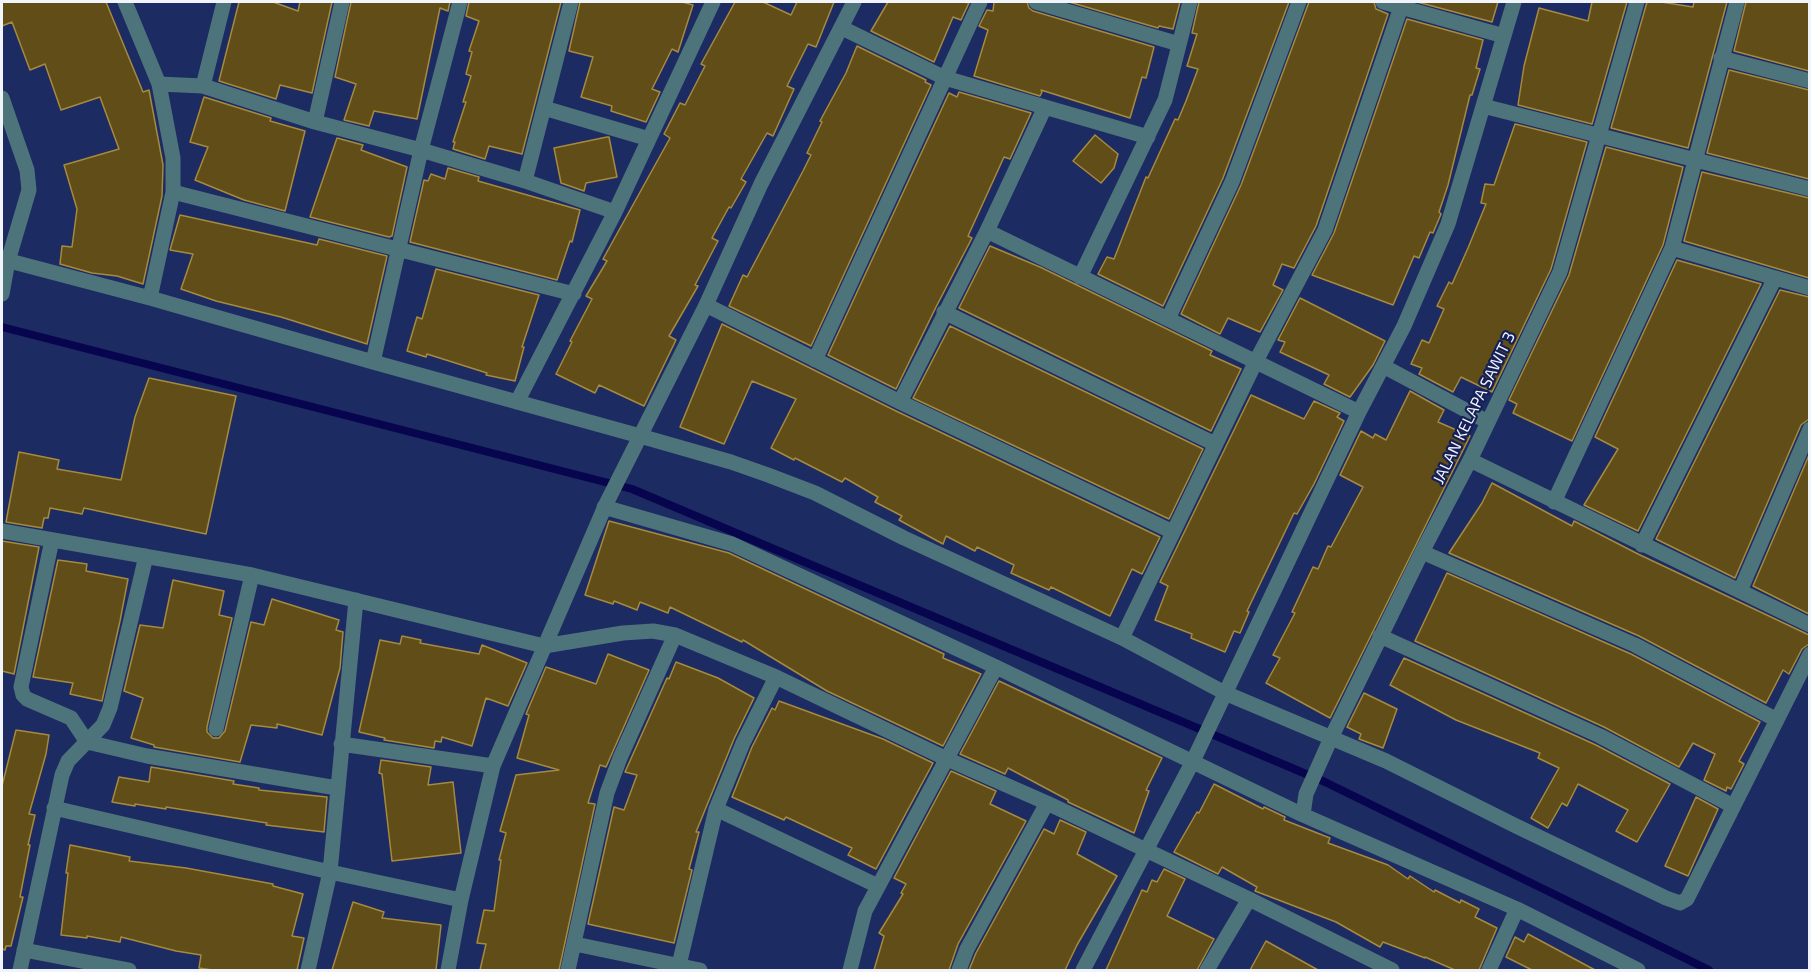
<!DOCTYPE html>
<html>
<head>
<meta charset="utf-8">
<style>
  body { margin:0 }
  #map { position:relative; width:1811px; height:972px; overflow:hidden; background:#1d2b63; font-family:"Exo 2",sans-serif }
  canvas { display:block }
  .frame { position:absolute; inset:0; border:3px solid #f1f4fb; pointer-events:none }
</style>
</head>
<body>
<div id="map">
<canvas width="1811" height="972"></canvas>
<div class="frame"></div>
</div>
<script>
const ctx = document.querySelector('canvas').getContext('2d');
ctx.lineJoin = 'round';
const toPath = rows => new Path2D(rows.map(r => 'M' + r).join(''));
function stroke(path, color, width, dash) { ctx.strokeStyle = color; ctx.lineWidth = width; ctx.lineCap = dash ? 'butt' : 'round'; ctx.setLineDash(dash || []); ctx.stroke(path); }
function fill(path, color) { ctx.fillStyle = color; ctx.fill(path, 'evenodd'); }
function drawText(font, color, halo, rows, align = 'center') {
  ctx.font = font + ' "Exo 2",sans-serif'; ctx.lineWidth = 4.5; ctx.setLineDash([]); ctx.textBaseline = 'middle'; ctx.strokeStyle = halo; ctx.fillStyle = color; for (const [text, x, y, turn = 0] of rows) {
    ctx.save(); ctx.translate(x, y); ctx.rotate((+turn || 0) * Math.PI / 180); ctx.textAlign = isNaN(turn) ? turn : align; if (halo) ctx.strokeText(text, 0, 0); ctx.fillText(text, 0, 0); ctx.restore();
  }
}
const stream = toPath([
  [2,327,632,489,1325,782,1709,970]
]);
const building = toPath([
  [2,2,106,2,143,92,149,90,163,165,162,196,143,284,117,276,92,273,60,264,62,246,72,247,77,209,64,165,119,149,100,97,61,110,45,64,30,70,12,22,2,26,2,2],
  [239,2,273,2,298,11,300,2,332,2,312,93,280,85,276,99,219,81,239,2],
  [351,2,450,2,448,11,440,8,417,119,374,111,369,126,344,120,356,84,335,77,351,2],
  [469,2,561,2,522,154,489,146,485,159,453,149,455,142,453,142,466,102,463,102,471,76,466,74,472,52,469,51,479,21,466,16,469,2],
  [580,2,682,2,693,5,678,52,672,49,652,89,660,92,646,122,611,111,612,106,581,97,593,57,569,51,580,2],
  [735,2,763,2,791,15,797,2,834,2,816,47,808,44,787,86,794,89,773,136,767,133,741,179,746,182,731,208,729,207,712,238,718,241,695,285,698,286,669,336,676,340,644,406,599,385,595,393,556,374,572,342,570,341,592,299,586,296,607,261,603,259,670,138,664,134,680,103,685,105,705,66,701,64,735,2],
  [888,2,964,2,969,3,961,20,953,17,934,62,871,31,888,2],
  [994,2,1027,2,1029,8,1033,11,1154,47,1146,78,1142,77,1130,118,1041,90,1042,92,1040,96,974,76,988,30,979,26,987,10,993,11,994,2],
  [1069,2,1180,2,1173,29,1159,26,1158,28,1069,2],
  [1199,2,1289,2,1223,178,1163,306,1098,274,1107,257,1114,259,1146,177,1148,178,1175,119,1178,120,1186,101,1198,69,1187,66,1197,34,1192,33,1199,2],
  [1309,2,1374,2,1376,9,1388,14,1316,226,1294,268,1282,264,1273,285,1283,290,1260,332,1228,318,1220,334,1181,314,1241,185,1309,2],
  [1417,2,1498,2,1492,22,1417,2],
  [1592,2,1627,2,1592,124,1518,105,1524,66,1539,8,1588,21,1592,2],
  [1647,2,1661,2,1693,7,1694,2,1727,2,1688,148,1611,128,1647,2],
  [1746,2,1809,2,1809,71,1734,51,1746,2],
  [1407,19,1483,40,1476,68,1480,69,1472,95,1470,95,1448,185,1439,212,1441,214,1433,233,1430,232,1419,258,1414,256,1393,305,1312,275,1334,233,1407,19],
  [857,46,926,80,925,82,931,85,811,346,729,306,743,275,747,277,803,171,811,155,807,153,822,122,820,121,846,73,857,46],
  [1729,70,1809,90,1809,179,1707,153,1729,70],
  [959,92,1031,113,1010,159,1004,157,968,236,972,238,936,307,896,389,828,355,949,93,957,97,959,92],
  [204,97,271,118,270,121,305,131,285,211,244,200,195,180,208,147,190,142,204,97],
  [1515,124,1587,142,1551,269,1492,392,1461,377,1453,392,1419,374,1422,368,1411,364,1422,340,1429,343,1444,309,1437,306,1449,282,1452,284,1468,248,1486,204,1481,203,1485,184,1494,185,1515,124],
  [1095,135,1118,154,1114,168,1101,183,1073,161,1095,135],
  [607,137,609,137,617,177,586,183,584,191,561,183,554,148,607,137],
  [337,138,363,145,361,150,407,167,392,236,389,237,310,217,337,138],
  [1606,147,1683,167,1663,245,1572,441,1513,413,1517,404,1509,400,1569,275,1606,147],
  [448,168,479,177,478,181,580,210,572,242,570,241,557,280,410,242,424,180,428,181,431,174,445,179,448,168],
  [1702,172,1809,198,1809,278,1684,241,1702,172],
  [180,215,317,245,319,239,387,256,367,344,281,317,216,301,181,289,193,254,170,250,180,215],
  [990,246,1040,267,1212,351,1210,355,1241,369,1211,431,959,308,990,246],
  [1677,260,1761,284,1638,531,1584,505,1618,449,1595,437,1677,260],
  [436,269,539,295,522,347,524,347,515,381,486,375,487,373,427,354,426,357,407,351,417,317,422,319,436,269],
  [1780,290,1809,297,1809,419,1801,425,1735,578,1656,539,1780,290],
  [1300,298,1385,341,1373,365,1350,397,1324,384,1329,375,1280,352,1285,342,1278,340,1300,298],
  [722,324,896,411,1160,537,1142,574,1132,569,1110,616,1051,587,1049,590,1011,573,1014,565,977,547,975,551,946,536,943,544,899,520,902,516,875,502,878,497,845,478,842,482,795,458,794,460,771,448,796,399,752,381,724,444,680,427,722,324],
  [950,326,1203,449,1169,519,913,398,950,326],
  [149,378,236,396,206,534,84,508,82,514,50,508,48,518,44,518,42,528,6,522,19,452,59,460,57,469,121,480,135,417,149,378],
  [1410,391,1444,410,1438,422,1470,436,1330,718,1266,683,1280,658,1273,655,1295,613,1292,612,1313,567,1318,569,1328,546,1331,547,1363,487,1340,475,1361,431,1373,438,1375,434,1386,440,1410,391],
  [1251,395,1304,419,1314,401,1340,413,1337,417,1344,421,1314,484,1297,514,1294,513,1247,611,1249,612,1240,633,1234,631,1225,652,1191,638,1192,634,1155,620,1168,586,1160,582,1251,395],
  [1809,455,1809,614,1753,586,1809,455],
  [1492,483,1572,526,1574,521,1638,554,1809,635,1809,644,1802,649,1789,674,1783,670,1766,703,1639,636,1449,553,1482,503,1492,483],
  [609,521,729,553,944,654,943,658,981,674,943,746,827,691,743,640,742,642,670,607,668,613,640,602,637,610,614,601,613,604,585,595,609,521],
  [2,541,39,547,14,674,2,671,2,541],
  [58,560,87,564,86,571,128,579,120,621,102,701,70,694,73,683,33,677,58,560],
  [1447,573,1631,654,1760,722,1739,761,1744,764,1731,789,1727,787,1726,791,1704,780,1715,754,1693,743,1679,767,1604,727,1415,641,1447,573],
  [173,580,224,591,219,615,232,618,207,727,207,732,213,738,219,738,225,731,251,622,264,625,272,599,339,620,336,630,343,632,340,668,322,735,277,724,277,728,251,725,240,762,154,747,154,745,131,738,143,698,124,691,140,625,163,628,173,580],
  [402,636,421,640,420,643,479,654,482,645,527,663,508,706,486,698,472,746,442,737,441,742,435,741,434,748,384,740,385,738,359,732,380,640,400,644,402,636],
  [608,654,649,670,606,767,600,765,588,803,595,804,559,970,480,970,486,944,477,943,484,910,494,911,501,860,499,860,506,833,500,831,516,775,559,770,517,758,529,715,526,714,546,667,596,684,608,654],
  [1404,658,1596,745,1670,784,1637,842,1616,831,1628,810,1578,784,1567,806,1562,803,1548,828,1531,818,1559,768,1538,758,1540,753,1456,720,1390,685,1404,658],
  [676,662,718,678,754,698,734,739,696,832,699,832,689,869,692,870,674,943,588,924,614,807,624,810,637,775,625,772,667,678,669,679,676,662],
  [999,681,1162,758,1146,790,1149,791,1134,833,1068,802,1068,800,1008,768,1005,774,960,754,999,681],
  [1364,693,1397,709,1383,748,1359,739,1361,734,1347,727,1364,693],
  [779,701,883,739,933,763,876,869,848,855,852,848,786,817,784,820,732,797,752,747,772,708,775,710,779,701],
  [16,730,49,735,46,754,29,814,35,815,28,845,30,845,20,897,23,897,11,946,6,946,5,950,2,949,2,786,16,730],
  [381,760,431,767,428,785,453,782,461,853,392,861,382,774,379,773,381,760],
  [151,767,234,781,233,784,259,788,259,790,327,797,324,832,266,825,267,823,166,807,166,809,135,804,135,806,112,802,119,777,149,782,151,767],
  [951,771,996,791,990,804,1026,821,958,944,949,970,874,970,884,936,879,933,903,894,901,893,906,884,894,878,951,771],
  [1214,784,1263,809,1264,807,1285,817,1284,820,1330,838,1328,843,1388,865,1408,879,1410,876,1434,892,1435,890,1460,903,1461,900,1479,909,1475,917,1497,928,1479,970,1455,970,1425,957,1425,958,1383,942,1380,947,1336,922,1255,891,1257,887,1222,867,1218,874,1174,852,1197,812,1199,813,1214,784],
  [1696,797,1718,809,1688,876,1665,866,1696,797],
  [1060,820,1086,832,1077,854,1117,876,1077,945,1065,970,969,970,976,953,1044,829,1054,834,1060,820],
  [70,845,130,857,129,861,186,868,273,884,273,886,303,894,292,936,304,938,297,970,212,970,199,968,201,955,176,951,121,937,120,942,87,936,87,938,61,935,68,873,66,873,70,845],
  [1164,869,1185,879,1167,916,1214,939,1197,970,1106,970,1142,890,1147,892,1152,880,1157,882,1164,869],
  [353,902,384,912,382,918,441,925,436,970,332,970,353,902],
  [1528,934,1595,970,1532,970,1506,957,1515,937,1524,942,1528,934],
  [1266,941,1318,970,1250,970,1266,941]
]);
const minor = toPath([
  [125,2,159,84,173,158,173,192,150,298],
  [1036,2,1179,44],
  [1383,2,1504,36],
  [842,28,945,78,1148,137],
  [1721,58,1810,81],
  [159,84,203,86,315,122,421,150,525,181,615,212],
  [203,86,224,2],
  [2,98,27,170,29,190,8,261,2,294],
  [1483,106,1810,189],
  [544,108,649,139],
  [315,122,342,2],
  [525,181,571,2],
  [173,192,574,294],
  [987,231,1359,412],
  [1672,248,1810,288],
  [2,259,150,298,373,362,640,436,731,462,768,475,815,493,904,538,1122,638,1225,693,1386,761,1516,826,1666,898,1680,903,1687,899,1810,654],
  [1080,277,1165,100,1190,2],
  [706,305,900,402,1173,532],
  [944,312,1215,444],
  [1168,319,1232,182,1299,2],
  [815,360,980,2],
  [373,362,421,150,460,2],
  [1383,366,1488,422],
  [517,402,615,212,713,2],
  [900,402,987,231,1045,107],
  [1470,460,1810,625],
  [1554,502,1672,248,1737,2],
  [604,507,732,544,996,667,1303,815,1517,909,1638,970],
  [2,531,252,575,544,646,623,633,653,631,675,635,776,677,947,759,1047,803,1249,899,1392,970],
  [52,540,21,687,23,695,27,699,71,718,87,742,147,756,337,788],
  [1642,545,1775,278],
  [1422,552,1635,645,1777,720],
  [1740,591,1810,429],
  [1380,636,1600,736,1733,806],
  [1122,638,1256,361,1325,230,1401,7],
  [216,729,252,575],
  [341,744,493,766],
  [54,808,330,872,461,900],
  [716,809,878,886],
  [1303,815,1306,794,1331,738,1422,552,1470,460,1560,272,1637,2],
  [575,944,700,970],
  [24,950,129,970],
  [679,965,716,809,743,743,776,677],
  [20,970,62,775,68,761,103,725,110,708,146,556],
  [308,970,330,872,356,600],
  [448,970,461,900,493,766,606,504,706,305,761,184,854,2],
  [568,970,607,793,620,758,675,635],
  [850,970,865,911,996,667],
  [959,970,967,949,1047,803],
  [1083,970,1193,761,1359,412,1404,326,1448,224,1514,2],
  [1207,970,1249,899],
  [1489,970,1517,909]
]);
const streetNames = [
  ["JALAN KELAPA SAWIT 3",1474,408,-64]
];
stroke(stream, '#07054d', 8);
fill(building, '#604d18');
stroke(building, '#a68a3e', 1.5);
stroke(minor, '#4d747b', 15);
drawText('16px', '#f1f4fb', '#142057', streetNames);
</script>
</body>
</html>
